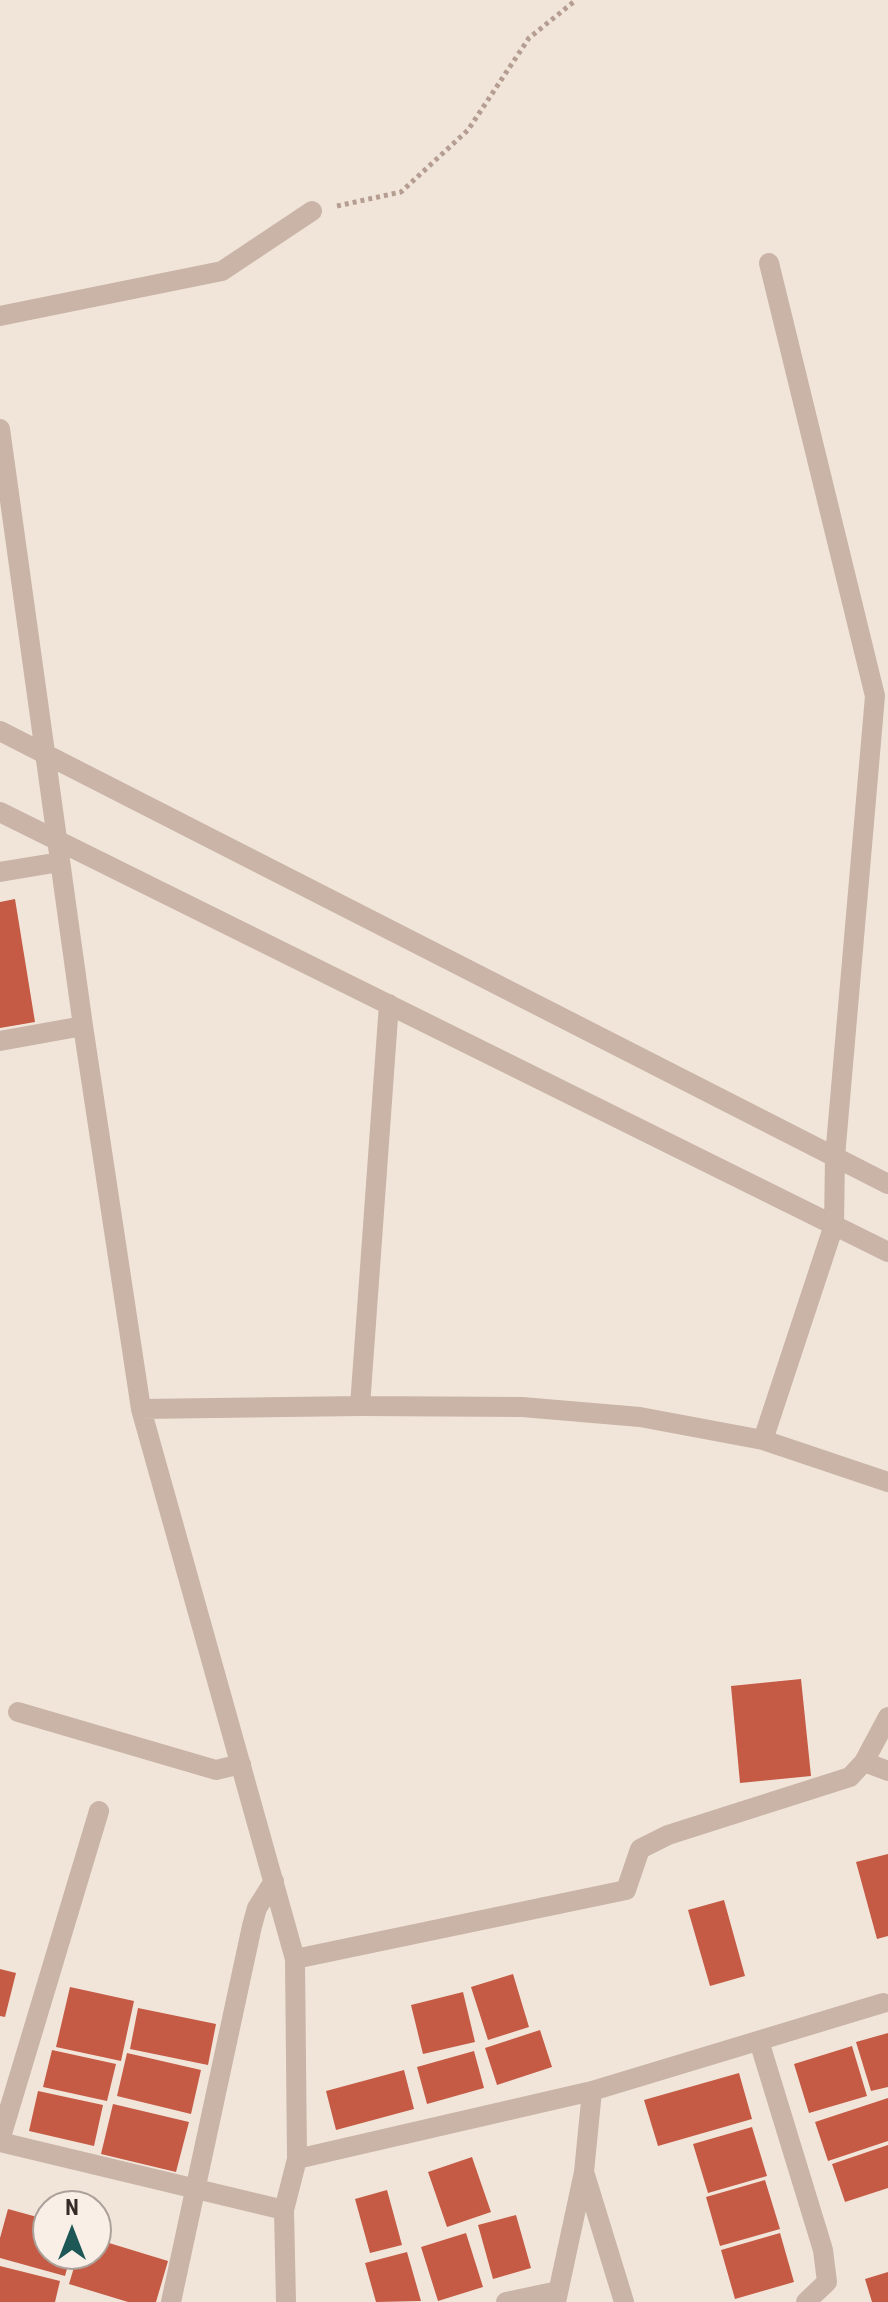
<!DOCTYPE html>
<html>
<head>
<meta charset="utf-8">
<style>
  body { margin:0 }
  #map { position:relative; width:888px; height:2302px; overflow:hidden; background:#f1e5da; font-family:"Roboto Condensed",sans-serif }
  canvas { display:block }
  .north { position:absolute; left:32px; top:2190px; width:80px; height:80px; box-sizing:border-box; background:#f9efe7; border:2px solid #aba19a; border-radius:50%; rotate:0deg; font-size:22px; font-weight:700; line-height:32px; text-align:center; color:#362b27 }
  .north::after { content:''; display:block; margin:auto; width:28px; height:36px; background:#1d5756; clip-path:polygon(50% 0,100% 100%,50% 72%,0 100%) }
</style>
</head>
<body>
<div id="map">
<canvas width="888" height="2302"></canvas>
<div class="north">N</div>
</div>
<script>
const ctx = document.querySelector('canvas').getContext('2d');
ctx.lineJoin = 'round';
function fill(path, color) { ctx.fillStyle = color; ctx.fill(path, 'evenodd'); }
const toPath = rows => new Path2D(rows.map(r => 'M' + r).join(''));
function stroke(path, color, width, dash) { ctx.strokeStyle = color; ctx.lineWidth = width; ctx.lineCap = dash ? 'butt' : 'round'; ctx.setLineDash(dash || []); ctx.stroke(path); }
const building = toPath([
  [15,899,35,1022,0,1028,0,902],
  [801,1679,811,1776,740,1783,731,1686],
  [888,1854,888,1936,877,1939,856,1862],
  [724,1900,745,1976,710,1986,688,1910],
  [0,1969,16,1973,5,2017,0,2016],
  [513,1974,529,2027,488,2040,471,1987],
  [70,1987,134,2001,121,2061,56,2047],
  [463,1992,475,2042,423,2054,411,2005],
  [138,2008,216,2024,208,2065,130,2049],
  [540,2030,552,2067,497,2085,485,2048],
  [888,2033,888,2087,871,2091,856,2042],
  [852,2046,867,2096,809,2113,794,2064],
  [52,2050,116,2064,107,2101,43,2087],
  [474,2051,484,2088,427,2104,417,2067],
  [127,2053,201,2070,191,2114,117,2096],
  [404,2070,414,2109,336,2130,326,2091],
  [739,2073,752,2119,658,2146,644,2100],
  [38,2091,103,2105,94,2146,29,2131],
  [888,2098,888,2141,828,2161,815,2122],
  [113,2104,189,2122,176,2172,101,2154],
  [752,2127,767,2176,708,2193,693,2144],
  [888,2145,888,2188,845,2202,832,2164],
  [472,2157,491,2212,447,2227,428,2172],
  [765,2180,780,2229,720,2246,706,2197],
  [387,2190,402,2245,370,2253,355,2199],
  [8,2209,48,2220,48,2254,71,2254,65,2276,0,2258,0,2238],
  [516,2215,531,2268,493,2279,478,2225],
  [466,2233,483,2287,438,2301,421,2247],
  [780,2233,794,2282,735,2299,721,2250],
  [96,2239,168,2261,156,2302,128,2302,69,2284,78,2254,96,2254],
  [407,2252,421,2301,376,2302,365,2263],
  [0,2266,60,2281,55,2302,0,2302],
  [888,2272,888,2302,872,2302,865,2279]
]);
const path = toPath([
  [337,206,401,192,468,130,529,38,576,0]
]);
const minor = toPath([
  [0,316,222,271,312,211],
  [0,429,83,1026,141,1409,295,1959,297,2159,284,2210,286,2302],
  [0,731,888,1184],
  [0,812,888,1252],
  [0,872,60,862],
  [0,1041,83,1026],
  [360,1406,389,1004],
  [141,1409,360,1406,522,1407,640,1417,763,1440,888,1482],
  [763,1440,834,1225,835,1157,875,696,769,263],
  [18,1712,216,1770,241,1764],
  [864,1762,888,1771],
  [295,1959,626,1890,640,1849,668,1835,850,1777,864,1762,888,1717],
  [759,2041,823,2250,827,2282,806,2302],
  [0,2140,99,1811],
  [0,2142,284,2210],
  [297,2159,592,2091,883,2003],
  [585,2175,624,2302],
  [171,2302,252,1926,257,1908,274,1881],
  [506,2302,558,2291],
  [556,2302,584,2172,592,2091]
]);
fill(building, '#c55a45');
stroke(path, '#b59e91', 5, [4, 4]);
stroke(minor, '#c9b4a7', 20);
</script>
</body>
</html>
